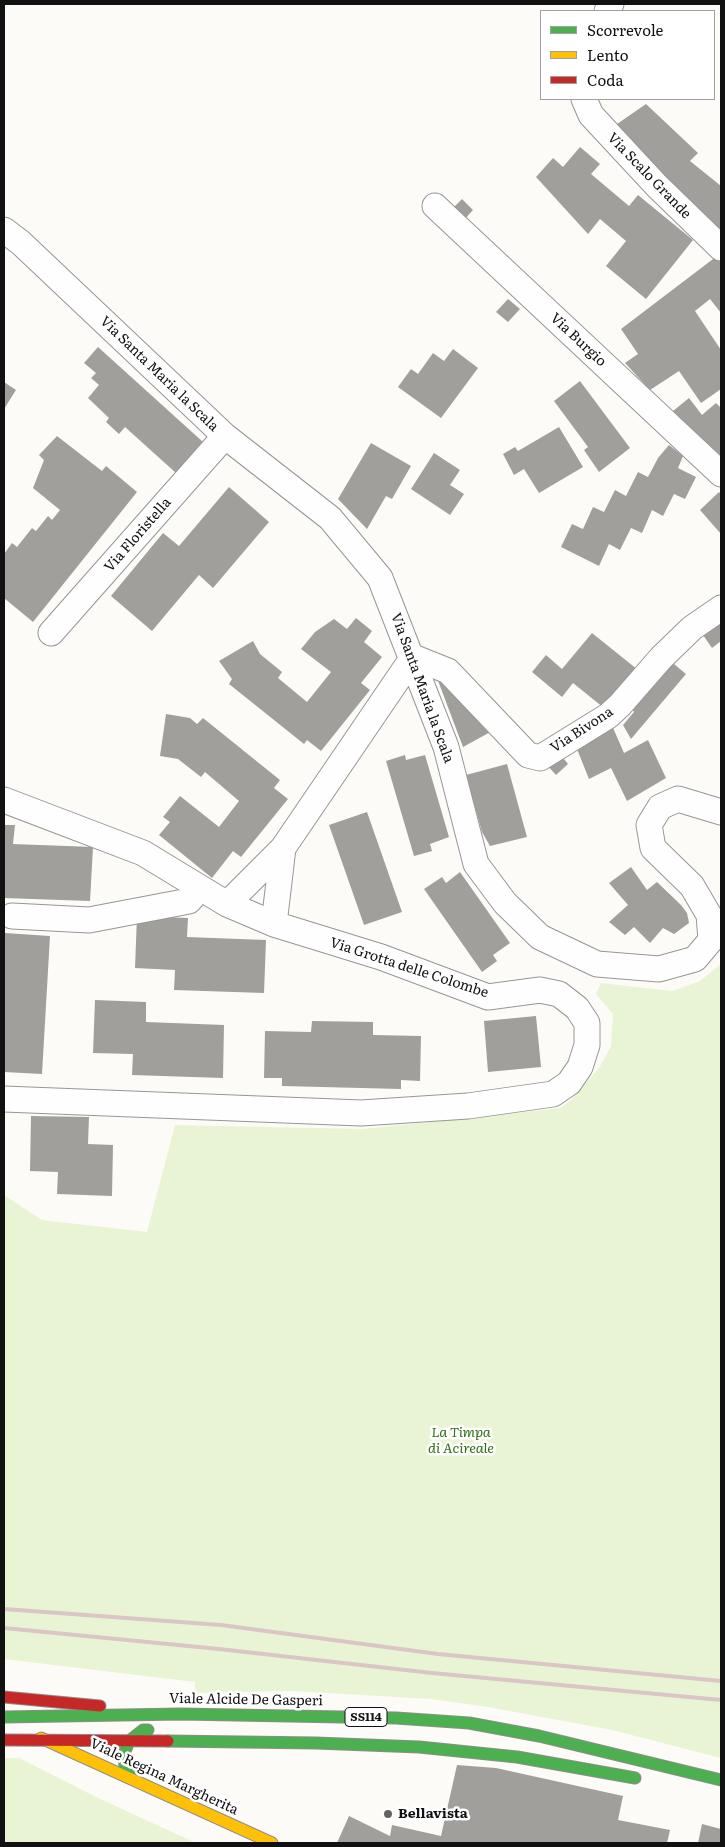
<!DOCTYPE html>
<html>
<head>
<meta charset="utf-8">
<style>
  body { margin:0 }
  #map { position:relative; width:725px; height:1847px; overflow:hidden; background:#fdfbf7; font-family:Literata,serif }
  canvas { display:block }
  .frame { position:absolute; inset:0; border:5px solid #111; pointer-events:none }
  .legend { position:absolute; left:540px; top:10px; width:175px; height:90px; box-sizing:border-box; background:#fff; border:1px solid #a0a0a0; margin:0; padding:6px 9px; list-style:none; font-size:15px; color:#111 }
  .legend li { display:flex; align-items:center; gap:10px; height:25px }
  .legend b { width:25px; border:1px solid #a0a0a0 }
</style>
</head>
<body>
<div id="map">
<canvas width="725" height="1847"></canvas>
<div class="frame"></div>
<ul class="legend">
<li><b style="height:6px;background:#4caf50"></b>Scorrevole</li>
<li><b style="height:6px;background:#ffc107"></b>Lento</li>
<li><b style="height:6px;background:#c62828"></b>Coda</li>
</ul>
</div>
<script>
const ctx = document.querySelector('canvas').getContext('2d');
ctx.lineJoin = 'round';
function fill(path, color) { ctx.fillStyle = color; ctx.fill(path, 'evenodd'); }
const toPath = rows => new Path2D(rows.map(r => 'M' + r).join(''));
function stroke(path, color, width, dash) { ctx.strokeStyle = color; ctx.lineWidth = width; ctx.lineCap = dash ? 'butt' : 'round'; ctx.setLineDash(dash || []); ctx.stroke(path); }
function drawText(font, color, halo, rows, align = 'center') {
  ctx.font = font + ' Literata,serif'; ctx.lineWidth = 5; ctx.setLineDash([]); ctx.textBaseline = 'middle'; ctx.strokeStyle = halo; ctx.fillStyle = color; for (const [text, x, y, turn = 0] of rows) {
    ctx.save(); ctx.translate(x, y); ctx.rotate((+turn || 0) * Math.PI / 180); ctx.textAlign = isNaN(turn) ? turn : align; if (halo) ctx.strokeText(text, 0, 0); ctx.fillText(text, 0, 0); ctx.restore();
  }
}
const green = toPath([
  [721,964,721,1758,612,1730,488,1707,431,1699,292,1691,195,1693,195,1682,4,1659,4,1195,42,1220,147,1232,175,1125,363,1129,561,1108,572,1099,599,1068,611,1046,613,1014,596,994,601,983,672,991,700,981],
  [4,1758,19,1758,96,1797,196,1843,4,1843]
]);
const building = toPath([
  [646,104,698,153,690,161,721,186,721,230,671,183,617,124],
  [580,147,600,164,591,174,629,206,638,195,693,240,646,299,606,266,626,241,600,219,588,234,536,177,553,158,563,167],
  [462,199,473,210,463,221,451,210],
  [717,256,721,261,721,313,710,299,695,311,721,350,721,389,701,403,679,371,650,390,625,363,638,354,621,329],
  [508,299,520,309,508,322,496,312],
  [98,347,203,442,176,473,125,427,119,434,106,422,109,418,88,398,99,385,91,378,96,373,84,363],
  [453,349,478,368,441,418,398,387,411,369,418,374,433,353,444,361],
  [580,381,630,448,599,472,584,450,588,447,554,401],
  [4,382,16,390,4,409],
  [689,398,702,415,716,403,721,408,721,457,673,411],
  [559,427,583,467,539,493,524,469,514,475,503,454,515,447,518,451],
  [57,436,102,471,106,466,137,492,33,622,4,598,4,554,12,543,17,547,32,528,36,531,48,516,52,520,60,510,33,488,44,460,39,455],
  [371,443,411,466,392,499,386,496,367,529,338,499],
  [669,445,683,456,678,468,696,477,685,499,674,494,663,516,652,510,642,533,631,528,620,550,609,544,599,566,561,547,572,524,583,529,593,507,604,512,615,490,626,496,638,472,648,477,658,458],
  [434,453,460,470,450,485,464,494,450,515,411,489],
  [229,487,269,522,213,588,199,575,152,631,111,596,163,533,179,546],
  [719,492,721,494,721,534,700,510],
  [721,617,721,641,712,648,701,632],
  [356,618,372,631,364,642,382,657,361,683,370,690,321,751,307,740,304,744,229,684,232,679,219,661,253,641,260,654,282,672,278,678,307,702,331,672,301,649,315,632,334,619,347,629],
  [592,633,638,670,604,708,573,683,562,697,532,672,546,655,562,669],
  [668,659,686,674,631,739,623,725,634,712,630,705],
  [445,675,494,730,463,747,437,678],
  [166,714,190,718,197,724,203,718,280,780,274,788,288,799,241,857,233,851,212,878,159,835,170,822,163,817,180,796,219,827,239,801,205,772,201,777,178,759,160,756],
  [610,721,624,753,648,740,666,778,627,801,611,768,589,779,575,744],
  [560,754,568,764,556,775,547,765],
  [405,755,406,760,425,755,449,837,430,844,432,851,414,856,386,761],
  [507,764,527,837,490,846,482,832,466,775],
  [367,812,402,912,364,925,329,825],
  [4,825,15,825,13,844,93,847,90,901,4,898],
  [631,867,647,890,657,882,681,905,687,913,689,923,674,934,663,928,650,943,634,927,625,935,609,922,628,905,609,883],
  [460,872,510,943,493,955,497,961,482,972,424,889,442,877,446,883],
  [137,916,188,918,187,937,266,940,264,993,174,990,175,970,135,968],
  [5,933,50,936,42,1074,4,1072],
  [95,1000,146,1002,146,1022,224,1025,223,1078,132,1075,133,1054,93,1053],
  [536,1016,541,1067,488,1072,484,1021],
  [312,1021,373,1022,373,1035,421,1036,420,1081,401,1080,401,1089,282,1086,282,1078,264,1078,265,1031,311,1032],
  [31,1116,89,1117,88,1144,113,1145,112,1196,57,1194,58,1172,30,1171],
  [457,1765,496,1768,623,1796,618,1820,670,1830,667,1843,337,1843,349,1816,390,1836,392,1825,441,1836],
  [702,1824,721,1829,721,1843,698,1843]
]);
const street = toPath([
  [607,11,611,4],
  [584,99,591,115,657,186,721,248],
  [435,206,721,474],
  [4,230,21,243,225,436,330,518,380,578,446,747,476,864,505,903,540,937,597,964,659,969,695,959,711,940,709,915,692,886,653,848,649,825,660,807,678,799,721,812],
  [51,633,225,436],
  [4,800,143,853,227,904,274,924,381,957,488,997,540,990,559,994,577,1008,587,1023,587,1045,580,1067,569,1083,553,1094,468,1106,361,1113,4,1099],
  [227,904,283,848,413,657,448,671,528,755,540,758,608,716,620,705,661,658,692,628,721,608],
  [12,916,89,920,189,901,200,888],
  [274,924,283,848]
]);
const fast = toPath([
  [4,1717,181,1714,396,1718,469,1723,539,1736,721,1780],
  [168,1741,316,1743,419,1747,517,1757,635,1778],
  [131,1778,125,1767,124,1754,129,1741,143,1730,148,1730]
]);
const slow = toPath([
  [41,1738,272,1843]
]);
const jam = toPath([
  [4,1697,100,1706],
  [4,1740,168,1741]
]);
const rail = toPath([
  [4,1609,221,1625,438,1654,721,1681],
  [4,1628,219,1649,432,1673,721,1700]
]);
const markers = [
  [388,1814,5,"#646362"]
];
const shields = [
  [366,1717,42]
];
const shieldNames = [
  ["SS114",366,1717]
];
const streetNames = [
  ["Via Scalo Grande",649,176,46],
  ["Via Burgio",578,340,43],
  ["Via Santa Maria la Scala",159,374,44],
  ["Via Floristella",138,535,-49],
  ["Via Santa Maria la Scala",422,688,70],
  ["Via Bivona",582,730,-33],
  ["Via Grotta delle Colombe",409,968,18],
  ["Viale Alcide De Gasperi",246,1700,1],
  ["Viale Regina Margherita",164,1777,25]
];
const parkNames = [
  ["La Timpa",461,1433],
  ["di Acireale",461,1449]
];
const poiNames = [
  ["Bellavista",398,1814]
];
fill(green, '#e9f4d5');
fill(building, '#a19f9c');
stroke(street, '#979695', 27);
stroke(fast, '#8e8d8b', 13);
stroke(slow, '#8e8d8b', 13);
stroke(jam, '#8e8d8b', 13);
stroke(street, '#fffefe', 25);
stroke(fast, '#4caf50', 11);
stroke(slow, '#ffc107', 11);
stroke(jam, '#c62828', 11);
stroke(rail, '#dbc5c7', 4);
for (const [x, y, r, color] of markers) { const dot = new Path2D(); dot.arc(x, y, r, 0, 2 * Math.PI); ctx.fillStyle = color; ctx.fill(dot); stroke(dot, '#fff', 2); }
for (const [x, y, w] of shields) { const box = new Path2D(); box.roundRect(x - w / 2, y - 9.5, w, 19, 4); ctx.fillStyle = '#fff'; ctx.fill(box); stroke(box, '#111', 1); }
drawText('bold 12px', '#111', null, shieldNames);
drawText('14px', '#111', '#fff', streetNames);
drawText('italic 14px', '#317119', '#fff', parkNames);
drawText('bold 14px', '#111', '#fff', poiNames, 'left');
</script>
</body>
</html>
